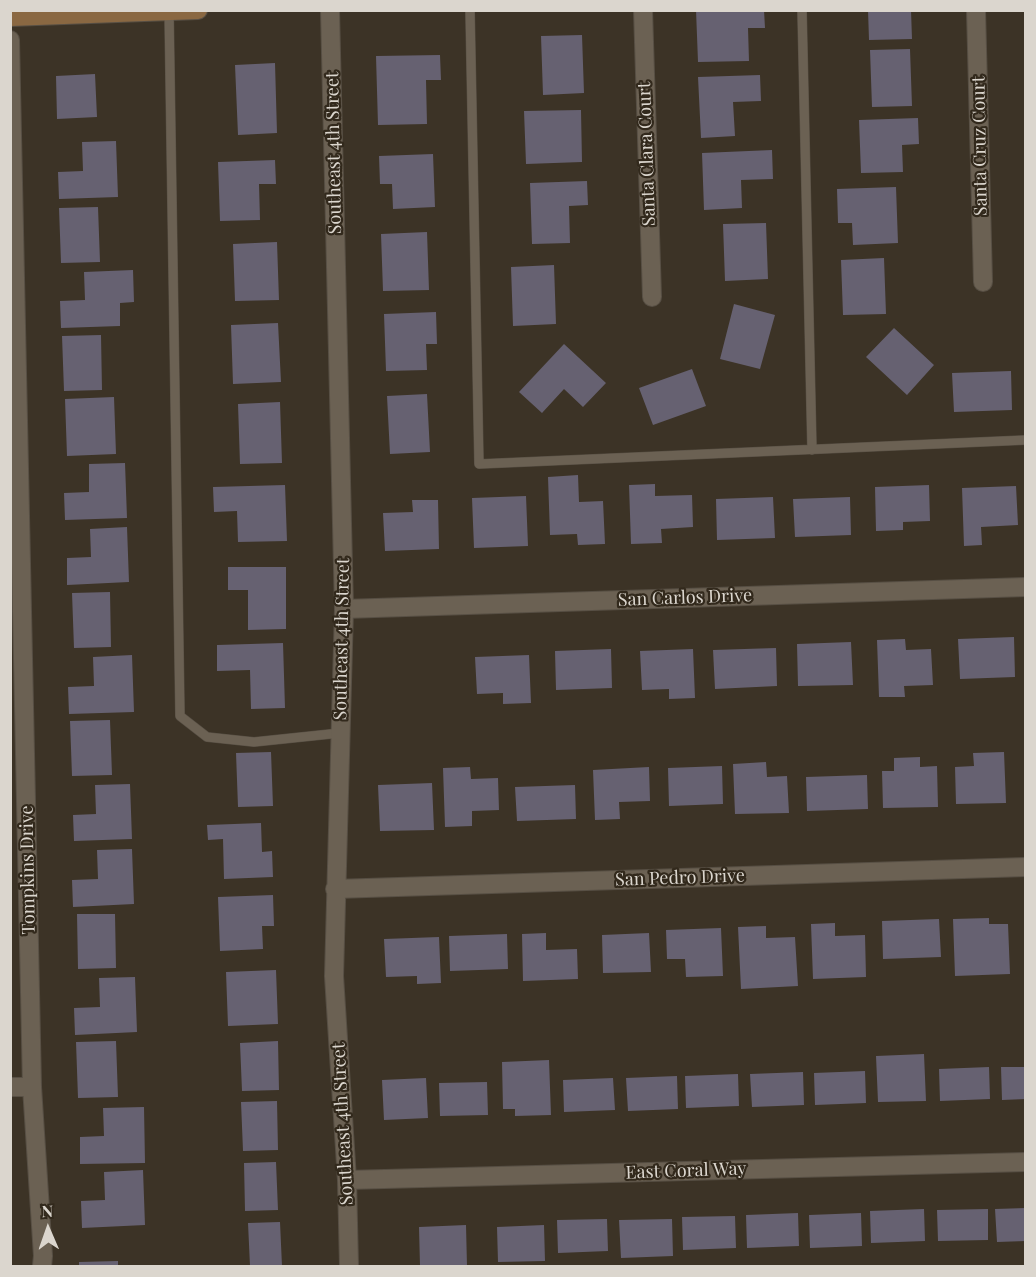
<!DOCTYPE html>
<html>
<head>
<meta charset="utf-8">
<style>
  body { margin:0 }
  #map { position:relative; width:1036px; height:1277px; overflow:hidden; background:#3c3326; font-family:"Playfair Display",serif }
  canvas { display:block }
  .frame { position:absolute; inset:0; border:12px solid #dbd6ce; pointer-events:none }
  .north { position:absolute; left:18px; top:1199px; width:60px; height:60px; -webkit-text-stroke:4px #32291c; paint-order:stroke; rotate:358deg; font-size:16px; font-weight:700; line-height:24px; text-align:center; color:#dbd6ce }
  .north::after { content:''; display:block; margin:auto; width:21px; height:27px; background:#dbd6ce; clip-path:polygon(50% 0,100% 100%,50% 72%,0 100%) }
</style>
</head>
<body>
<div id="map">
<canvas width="1036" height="1277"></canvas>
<div class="frame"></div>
<div class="north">N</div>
</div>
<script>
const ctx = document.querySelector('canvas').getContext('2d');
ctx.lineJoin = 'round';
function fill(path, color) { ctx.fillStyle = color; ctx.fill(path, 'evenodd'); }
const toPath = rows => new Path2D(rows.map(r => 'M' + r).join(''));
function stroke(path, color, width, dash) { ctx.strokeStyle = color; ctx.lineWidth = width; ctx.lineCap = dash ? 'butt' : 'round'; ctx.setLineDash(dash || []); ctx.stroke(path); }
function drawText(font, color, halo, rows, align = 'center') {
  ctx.font = font + ' "Playfair Display",serif'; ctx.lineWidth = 4.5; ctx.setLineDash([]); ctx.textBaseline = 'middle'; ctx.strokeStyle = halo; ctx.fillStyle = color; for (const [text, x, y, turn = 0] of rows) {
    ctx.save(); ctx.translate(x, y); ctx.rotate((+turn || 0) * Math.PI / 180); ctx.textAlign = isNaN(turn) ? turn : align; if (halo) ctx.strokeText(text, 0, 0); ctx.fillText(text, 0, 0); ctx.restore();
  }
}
const building = toPath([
  [696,10,764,10,765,28,748,28,749,61,698,62],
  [868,10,911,10,912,39,869,40],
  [582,35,584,93,543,95,541,36],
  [910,49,912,106,872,107,870,50],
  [440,55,441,80,426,80,427,124,378,125,376,56],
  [275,63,277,133,238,135,235,65],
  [95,74,97,117,57,119,56,76],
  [760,75,761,101,733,102,735,136,701,138,698,77],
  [581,110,582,162,526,164,524,111],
  [918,118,919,144,902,145,903,172,861,173,859,120],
  [116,141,118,197,59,199,58,172,83,171,82,142],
  [772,150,773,179,741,180,742,208,704,210,702,153],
  [433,154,435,207,393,209,392,184,380,184,379,156],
  [275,160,276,184,259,184,260,220,220,221,218,162],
  [587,181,588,205,569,206,570,243,532,244,530,183],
  [896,187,898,243,853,245,852,223,838,223,837,189],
  [98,207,100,262,61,263,59,208],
  [766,223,768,279,725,281,723,224],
  [427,232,429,290,383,291,381,234],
  [277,242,279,300,235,301,233,244],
  [884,258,886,314,843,315,841,260],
  [554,265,556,324,513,326,511,267],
  [133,270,134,302,120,303,120,326,61,328,60,301,85,300,84,272],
  [734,304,775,315,760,369,720,359],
  [436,312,437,344,426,344,427,370,386,371,384,314],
  [278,323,281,382,233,384,231,325],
  [894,328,934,365,907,395,866,357],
  [101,335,102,390,64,391,62,336],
  [564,344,606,383,583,407,564,389,542,413,519,392],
  [692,369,706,406,653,425,639,388],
  [1011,371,1012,410,954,412,952,373],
  [427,394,430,452,390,454,387,396],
  [114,397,116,454,67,456,65,399],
  [280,402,282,463,240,464,238,404],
  [125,463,127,518,65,520,64,493,89,492,89,464],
  [578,475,579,502,603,501,605,544,578,545,577,534,550,535,548,477],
  [655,484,655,496,692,495,693,527,661,529,662,543,631,544,629,485],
  [285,485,287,541,238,542,237,511,214,512,213,487],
  [929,485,930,521,903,522,903,530,876,531,875,487],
  [1016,486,1018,525,981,527,982,545,964,546,962,488],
  [526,496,528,546,474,548,472,498],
  [773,497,775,538,717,540,716,499],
  [850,497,851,535,795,537,793,499],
  [412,500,438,500,439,549,385,551,383,513,413,512],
  [127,527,129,582,67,585,67,558,91,557,90,529],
  [228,567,286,567,286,629,248,630,248,590,228,590],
  [110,592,111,647,74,648,72,593],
  [1014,637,1015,677,960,679,958,639],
  [905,639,906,650,931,649,933,685,904,686,905,697,879,697,877,640],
  [851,642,853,685,798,686,797,644],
  [283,643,285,708,251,709,250,670,217,671,217,645],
  [776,648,777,686,715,689,713,650],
  [611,649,612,688,556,690,555,651],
  [693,649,695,698,669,699,669,689,642,690,640,651],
  [132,655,134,712,69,714,68,687,94,686,93,657],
  [529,655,531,703,503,704,503,693,477,694,475,657],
  [110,720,112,775,72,776,70,721],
  [271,752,273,806,238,807,236,753],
  [1004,752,1006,803,956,804,955,767,974,766,973,753],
  [920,757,920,767,937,766,938,807,883,808,882,771,894,771,894,758],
  [766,762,767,777,787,776,789,813,735,814,733,764],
  [722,766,723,804,669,806,668,768],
  [470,767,471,779,498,778,499,810,472,811,472,826,445,827,443,768],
  [649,767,650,801,619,802,620,819,595,820,593,770],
  [867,775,868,809,807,811,806,777],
  [432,783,434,830,380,831,378,785],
  [130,784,132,839,74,841,73,815,96,814,95,785],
  [575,785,576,819,517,821,515,787],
  [261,823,262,852,272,851,273,877,224,879,223,839,208,840,207,825],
  [132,849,134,904,73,907,72,880,98,879,97,850],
  [273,895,274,926,262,926,263,949,220,951,218,897],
  [77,914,115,914,116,968,78,969],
  [989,918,989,924,1008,924,1010,974,955,976,953,919],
  [939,919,941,957,883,959,882,921],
  [835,923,835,936,865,935,866,977,813,979,811,924],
  [766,926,766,938,795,937,798,986,741,989,738,927],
  [721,928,723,976,686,977,685,959,667,959,666,930],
  [546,933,546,950,577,949,578,979,523,981,522,934],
  [649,933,651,972,603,973,602,935],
  [507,934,508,969,450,971,449,936],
  [439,937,441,983,417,984,417,976,386,977,384,939],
  [276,970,278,1024,228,1026,226,972],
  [135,977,137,1032,75,1035,74,1008,100,1007,99,978],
  [116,1041,118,1097,78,1098,76,1042],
  [278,1041,279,1090,242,1091,240,1043],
  [924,1054,926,1101,878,1102,876,1056],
  [549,1060,551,1115,515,1116,515,1109,503,1109,502,1062],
  [989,1067,990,1099,940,1101,939,1069],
  [1001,1067,1026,1067,1026,1099,1002,1100],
  [865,1071,866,1103,815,1105,814,1073],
  [803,1072,804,1105,752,1107,750,1074],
  [738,1074,739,1106,686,1108,685,1076],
  [677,1076,678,1109,628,1111,626,1078],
  [426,1078,428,1118,384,1120,382,1080],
  [613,1078,615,1110,564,1112,563,1080],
  [487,1082,488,1115,440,1116,439,1083],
  [277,1101,278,1150,243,1151,241,1102],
  [144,1107,145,1163,80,1164,80,1137,104,1136,103,1108],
  [276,1162,278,1210,245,1211,244,1163],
  [143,1170,145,1225,82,1228,81,1201,105,1200,104,1172],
  [1026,1208,1026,1241,997,1242,995,1209],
  [924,1209,925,1241,871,1243,870,1211],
  [988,1209,988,1240,938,1241,937,1210],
  [798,1213,799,1246,747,1248,746,1215],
  [861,1213,862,1246,810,1248,809,1215],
  [735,1216,736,1248,683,1250,682,1217],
  [607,1219,608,1251,558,1253,557,1220],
  [672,1219,673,1256,621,1258,619,1220],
  [280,1222,282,1266,250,1266,248,1223],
  [466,1225,467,1266,420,1266,419,1227],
  [544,1225,545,1261,498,1262,497,1227],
  [118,1261,118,1266,79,1266,79,1262]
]);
const service = toPath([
  [169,10,180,716,207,737,254,742,340,733],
  [470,10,479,464,1026,440],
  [802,10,812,450]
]);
const minor = toPath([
  [330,10,344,609,334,976,347,1180,349,1266],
  [643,10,652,297],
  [976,10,983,282],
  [10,40,32,1087,43,1256,42,1266],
  [344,609,1026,587],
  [335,889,1026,867],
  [10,1087,32,1087],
  [347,1180,1026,1162]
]);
const secondary = toPath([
  [10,17,198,10]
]);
const streetNames = [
  ["Santa Cruz Court",980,146,-91],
  ["Southeast 4th Street",334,153,-91],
  ["Santa Clara Court",647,154,-92],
  ["San Carlos Drive",685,598,-2],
  ["Southeast 4th Street",342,639,-89],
  ["Tompkins Drive",28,870,-91],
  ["San Pedro Drive",680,878,-2],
  ["Southeast 4th Street",343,1124,-93],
  ["East Coral Way",686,1171,-2]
];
fill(building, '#666171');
stroke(service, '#574f44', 10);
stroke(minor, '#574f44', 20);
stroke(secondary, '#574f44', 20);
stroke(service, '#6b6153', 9);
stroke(minor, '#6b6153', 18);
stroke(secondary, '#8a6842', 18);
drawText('18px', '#dbd6ce', '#32291c', streetNames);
</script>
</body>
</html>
